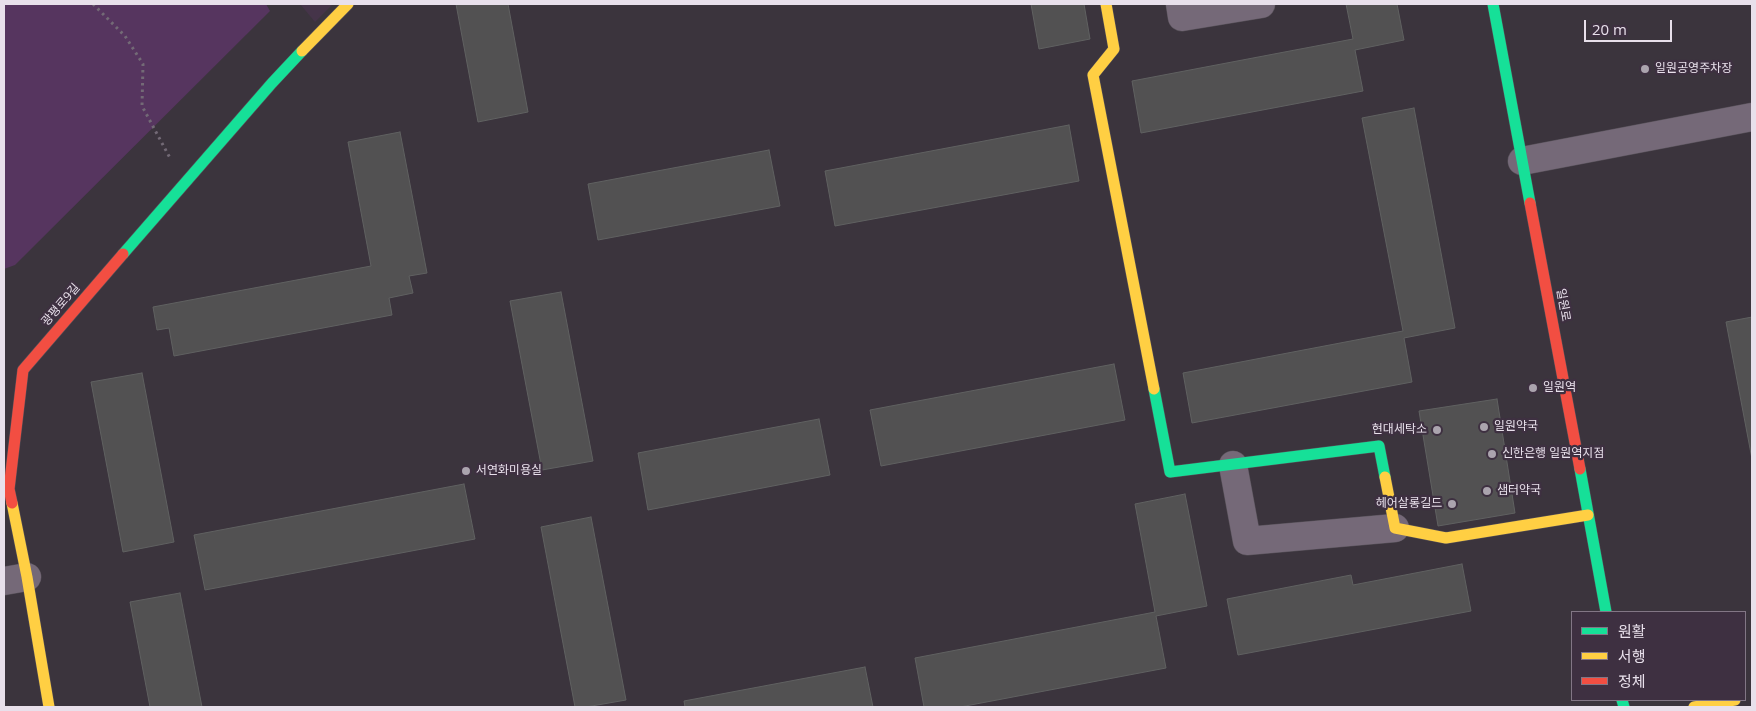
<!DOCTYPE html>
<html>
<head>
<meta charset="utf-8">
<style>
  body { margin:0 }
  #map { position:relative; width:1756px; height:711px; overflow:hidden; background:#3b343d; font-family:"Open Sans","Noto Sans KR",sans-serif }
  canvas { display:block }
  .frame { position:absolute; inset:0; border:5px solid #e8e0eb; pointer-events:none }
  .legend { position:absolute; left:1571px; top:611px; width:175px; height:90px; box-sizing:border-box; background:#3e3041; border:1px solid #827685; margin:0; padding:6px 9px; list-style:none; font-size:15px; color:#e8e0eb }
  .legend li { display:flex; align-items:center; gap:10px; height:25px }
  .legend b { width:25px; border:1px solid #827685 }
  .scale { position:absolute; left:1584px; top:20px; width:88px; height:22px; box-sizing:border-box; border:2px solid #e8e0eb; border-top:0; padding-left:6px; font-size:15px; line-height:18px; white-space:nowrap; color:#e8e0eb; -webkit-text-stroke:4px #3e3041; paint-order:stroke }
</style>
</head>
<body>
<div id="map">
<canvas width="1756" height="711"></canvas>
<div class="frame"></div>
<ul class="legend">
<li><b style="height:6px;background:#16e098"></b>원활</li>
<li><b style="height:6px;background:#ffcf43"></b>서행</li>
<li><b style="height:6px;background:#f24e42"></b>정체</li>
</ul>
<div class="scale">20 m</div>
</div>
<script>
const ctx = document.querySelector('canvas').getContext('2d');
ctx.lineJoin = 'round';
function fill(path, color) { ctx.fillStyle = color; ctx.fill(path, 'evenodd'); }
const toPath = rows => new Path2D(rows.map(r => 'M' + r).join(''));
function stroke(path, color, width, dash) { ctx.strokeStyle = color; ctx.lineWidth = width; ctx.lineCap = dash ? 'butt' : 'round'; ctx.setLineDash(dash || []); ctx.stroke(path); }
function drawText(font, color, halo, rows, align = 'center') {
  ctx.font = font + ' "Open Sans","Noto Sans KR",sans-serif'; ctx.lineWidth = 4.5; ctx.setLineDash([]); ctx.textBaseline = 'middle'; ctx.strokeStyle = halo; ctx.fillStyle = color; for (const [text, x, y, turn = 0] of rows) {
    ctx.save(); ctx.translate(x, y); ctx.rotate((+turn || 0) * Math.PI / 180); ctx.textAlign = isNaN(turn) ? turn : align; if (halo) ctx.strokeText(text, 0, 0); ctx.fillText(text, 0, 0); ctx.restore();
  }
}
const built = toPath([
  [300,4,333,4,315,22]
]);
const green = toPath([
  [4,4,266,4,270,11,15,265,4,269]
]);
const building = toPath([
  [456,4,508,4,528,112,478,122,456,4],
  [1031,4,1084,4,1090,39,1039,49,1031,4],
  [1346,4,1397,4,1404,40,1355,50,1363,91,1141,133,1132,81,1353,39,1346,4],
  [1414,108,1455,328,1404,338,1412,382,1192,423,1183,373,1403,331,1362,118,1414,108],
  [1069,125,1079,181,835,226,825,171,1069,125],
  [400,132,427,273,409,276,413,293,389,298,392,315,174,356,169,328,157,330,153,307,371,266,348,142,400,132],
  [769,150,780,206,598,240,588,184,769,150],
  [561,292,593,461,542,470,510,301,561,292],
  [1752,317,1752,459,1726,322,1752,317],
  [1114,364,1125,420,881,466,870,410,1114,364],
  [142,373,174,542,123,552,91,382,142,373],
  [1497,399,1515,513,1438,526,1419,411,1497,399],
  [819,419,830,475,648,510,638,453,819,419],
  [464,484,475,539,205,590,194,535,464,484],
  [1185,494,1207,606,1156,616,1166,668,960,707,924,707,915,658,1155,612,1135,504,1185,494],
  [591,517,626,700,586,707,575,707,541,527,591,517],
  [1462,564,1471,611,1238,655,1227,599,1351,575,1353,585,1462,564],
  [180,593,202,707,150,707,130,602,180,593],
  [865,667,873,707,685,707,684,701,865,667]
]);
const path = toPath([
  [93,4,125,36,143,64,142,106,170,158]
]);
const street = toPath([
  [1180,4,1182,17,1261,4],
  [1522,161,1752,117],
  [1233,465,1247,541,1395,528],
  [4,581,27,577]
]);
const fast = toPath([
  [1493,4,1530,203],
  [123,254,272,83,302,51],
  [1154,389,1170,472,1379,446,1385,477],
  [1580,469,1606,612],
  [1622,700,1624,707]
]);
const slow = toPath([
  [1106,4,1114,49,1093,75,1154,389],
  [302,51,348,4],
  [1385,477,1395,528,1446,538,1588,515],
  [12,503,27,577,49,707],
  [1694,707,1735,700]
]);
const jam = toPath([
  [1530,203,1580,469],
  [12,503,9,489,23,370,123,254]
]);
const markers = [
  [1645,69,5,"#aba4ae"],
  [1533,388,5,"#aba4ae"],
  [1484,427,5,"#aba4ae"],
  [1437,430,5,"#aba4ae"],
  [1492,454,5,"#aba4ae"],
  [466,471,5,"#aba4ae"],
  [1487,491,5,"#aba4ae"],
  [1452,504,5,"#aba4ae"]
];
const poiNames = [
  ["일원공영주차장",1655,69],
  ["일원역",1543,388],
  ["일원약국",1494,427],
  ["현대세탁소",1427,430,"right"],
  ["신한은행 일원역지점",1502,454],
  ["서연화미용실",476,471],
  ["샘터약국",1497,491],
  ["헤어살롱길드",1442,504,"right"]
];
const streetNames = [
  ["광평로9길",61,305,-49],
  ["일원로",1563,305,80]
];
fill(built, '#453449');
fill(green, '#56355f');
fill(building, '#525152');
stroke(building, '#606161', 1);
stroke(street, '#565058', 29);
stroke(fast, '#565058', 12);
stroke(slow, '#565058', 12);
stroke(jam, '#565058', 12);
stroke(path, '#736a76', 3, [2.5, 4]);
stroke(street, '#756978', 28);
stroke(fast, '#16e098', 11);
stroke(slow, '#ffcf43', 11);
stroke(jam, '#f24e42', 11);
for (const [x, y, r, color] of markers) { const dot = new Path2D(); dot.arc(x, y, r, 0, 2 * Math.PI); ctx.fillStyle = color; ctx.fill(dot); stroke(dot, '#3e3041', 2); }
drawText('12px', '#e8e0eb', '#3e3041', poiNames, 'left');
drawText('12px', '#e8e0eb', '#3e3041', streetNames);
</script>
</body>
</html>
